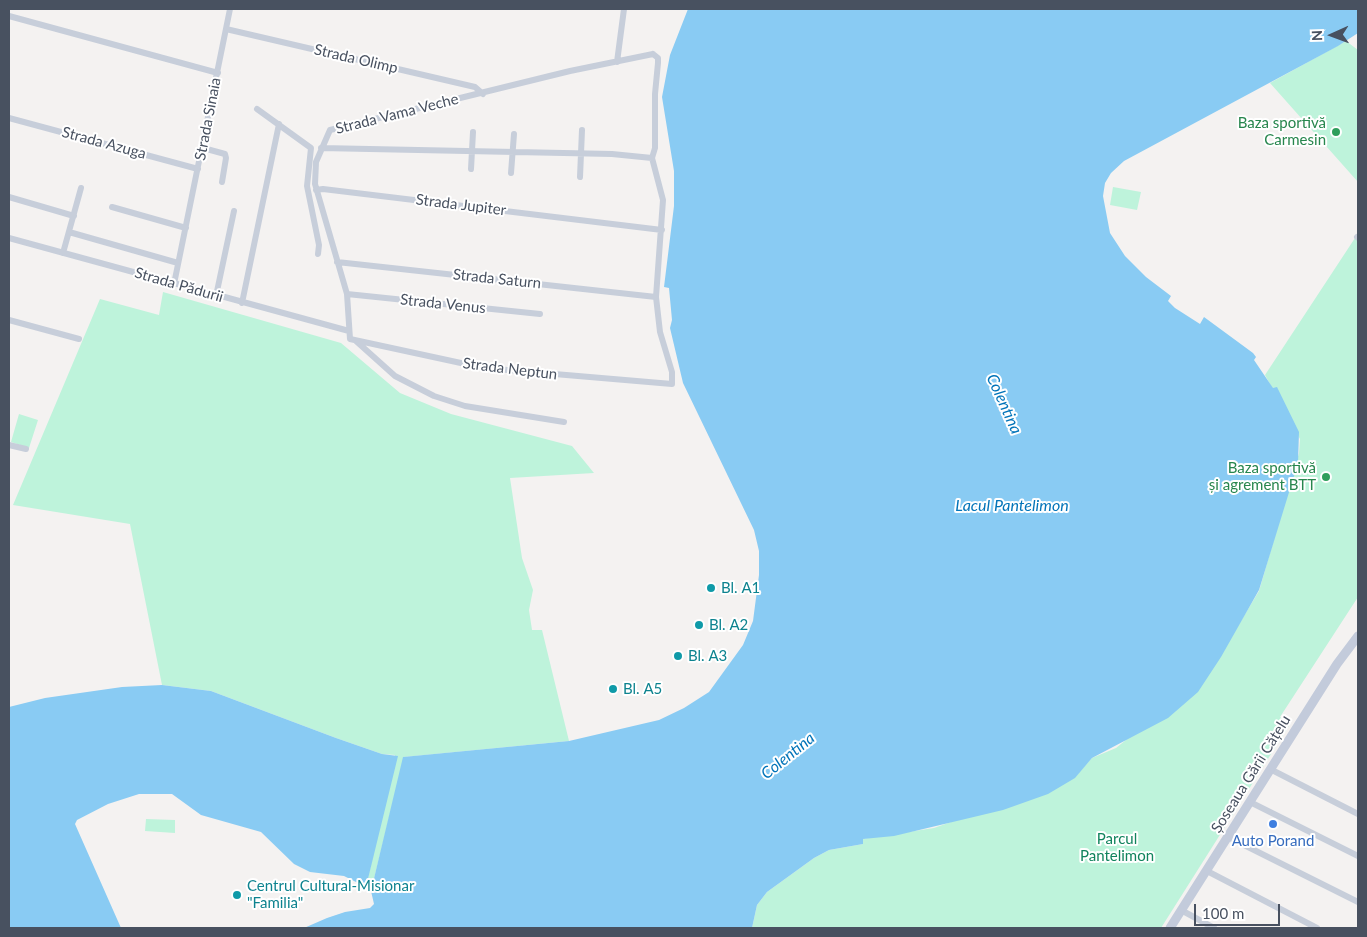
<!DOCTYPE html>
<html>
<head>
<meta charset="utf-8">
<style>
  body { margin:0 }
  #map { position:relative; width:1367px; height:937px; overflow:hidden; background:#f4f2f1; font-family:Lato,sans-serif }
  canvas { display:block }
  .frame { position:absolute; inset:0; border:10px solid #485160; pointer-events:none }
  .north { position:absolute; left:1307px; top:10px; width:50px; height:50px; -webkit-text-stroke:4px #fff; paint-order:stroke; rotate:268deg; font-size:14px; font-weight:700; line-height:20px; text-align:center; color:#485160 }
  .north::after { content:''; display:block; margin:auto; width:18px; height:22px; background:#485160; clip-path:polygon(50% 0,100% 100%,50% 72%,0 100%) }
  .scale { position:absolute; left:1194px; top:904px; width:86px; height:22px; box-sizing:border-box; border:2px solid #485160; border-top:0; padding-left:6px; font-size:15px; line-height:18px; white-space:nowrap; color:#485160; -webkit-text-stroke:4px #fff; paint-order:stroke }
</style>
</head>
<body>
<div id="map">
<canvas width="1367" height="937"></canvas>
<div class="frame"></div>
<div class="north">N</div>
<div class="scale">100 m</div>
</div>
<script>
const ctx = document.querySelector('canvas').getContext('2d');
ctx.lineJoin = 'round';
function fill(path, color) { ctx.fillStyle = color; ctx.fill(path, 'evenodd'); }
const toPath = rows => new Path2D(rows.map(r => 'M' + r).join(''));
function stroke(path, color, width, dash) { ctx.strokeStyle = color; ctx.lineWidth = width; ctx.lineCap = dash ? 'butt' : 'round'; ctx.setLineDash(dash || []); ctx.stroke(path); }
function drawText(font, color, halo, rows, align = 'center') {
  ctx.font = font + ' Lato,sans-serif'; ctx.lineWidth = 4; ctx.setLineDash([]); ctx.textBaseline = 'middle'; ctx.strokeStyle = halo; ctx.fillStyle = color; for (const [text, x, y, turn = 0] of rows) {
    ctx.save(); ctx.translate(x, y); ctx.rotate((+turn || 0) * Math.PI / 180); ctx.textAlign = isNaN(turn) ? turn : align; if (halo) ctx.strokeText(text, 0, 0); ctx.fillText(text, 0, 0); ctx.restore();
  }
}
const green = toPath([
  [1346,41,1358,50,1358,182,1270,83],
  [1113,187,1141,192,1137,210,1110,205],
  [1355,238,1358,240,1358,597,1280,717,1290,724,1161,928,752,928,757,905,767,892,814,858,829,850,863,844,862,839,934,828,1074,778,1092,758,1116,748,1210,672,1259,591,1299,453,1300,439,1265,375],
  [163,292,341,343,400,393,451,414,572,446,594,473,510,478,522,558,533,590,529,610,532,630,542,630,569,741,404,757,371,891,366,887,395,755,382,754,336,738,211,691,162,685,130,524,13,505,100,299,159,315],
  [19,414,38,420,29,448,11,442],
  [146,819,175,820,175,833,145,831]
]);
const water = toPath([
  [688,9,1358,9,1358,33,1338,46,1124,161,1111,173,1105,183,1103,196,1110,233,1125,256,1146,277,1171,296,1168,301,1175,308,1200,324,1204,317,1253,353,1256,357,1254,360,1273,388,1277,387,1299,432,1298,463,1259,590,1221,657,1198,692,1168,718,1092,758,1075,778,1048,794,1003,810,894,836,863,839,863,844,829,850,814,858,767,892,757,905,752,928,304,928,327,918,345,912,370,908,374,904,371,891,403,757,569,741,659,720,684,708,709,692,743,645,753,621,759,575,759,551,754,530,683,383,670,328,672,320,669,288,664,287,674,206,674,171,662,97,670,55],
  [162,685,211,691,336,738,382,754,398,756,366,887,344,876,310,872,294,864,261,832,201,815,172,794,139,794,108,804,77,820,75,824,121,928,9,928,9,707,45,698,122,687]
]);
const minor = toPath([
  [9,16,218,73],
  [226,29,475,87,483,94],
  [653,54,658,58,658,63,655,94,655,148,652,158,663,200,656,297,660,332,672,372,672,384,484,368,350,339,347,294,315,184,316,162,330,130,570,71,653,54],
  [617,62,624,9],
  [257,109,311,148,307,186,319,245,318,254],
  [9,118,198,169],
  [203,148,225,154,226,158,222,182],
  [321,148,612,154,652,158],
  [471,169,473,132],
  [511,173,514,134],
  [580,177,582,130],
  [316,190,323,189,662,230],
  [9,197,74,216],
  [112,207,186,228],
  [69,232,178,263],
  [1357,237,1358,238],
  [9,238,349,331],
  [63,253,81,188],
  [337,262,656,297],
  [174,284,230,9],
  [347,294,540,314],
  [216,296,234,211],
  [242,303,279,124],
  [9,320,79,339],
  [356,341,395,376,434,396,465,406,564,422],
  [9,445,26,449],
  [1270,769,1358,814],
  [1250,802,1358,856],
  [1228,837,1358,902],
  [1207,871,1317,928],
  [1181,910,1214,928]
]);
const secondary = toPath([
  [1170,928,1337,664,1358,636]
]);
const markers = [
  [1336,132,5,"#2e9e5b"],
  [1326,477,5,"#2e9e5b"],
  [711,588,5,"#0f9aa8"],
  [699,625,5,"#0f9aa8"],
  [678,656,5,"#0f9aa8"],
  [613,689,5,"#0f9aa8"],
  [1273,824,5,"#3f7fe0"],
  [237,895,5,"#0f9aa8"]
];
const streetNames = [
  ["Strada Olimp",356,59,13],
  ["Strada Vama Veche",397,114,-14],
  ["Strada Sinaia",208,119,-79],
  ["Strada Azuga",104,143,15],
  ["Strada Jupiter",461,205,7],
  ["Strada Saturn",497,279,6],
  ["Strada Pădurii",179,285,16],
  ["Strada Venus",443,304,6],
  ["Strada Neptun",510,369,7],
  ["Șoseaua Gării Cățelu",1251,774,-58]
];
const leisureNames = [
  ["Baza sportivă",1326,123],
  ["Carmesin",1326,140],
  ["Baza sportivă",1316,468],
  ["și agrement BTT",1316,485]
];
const cultureNames = [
  ["Bl. A1",721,588],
  ["Bl. A2",709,625],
  ["Bl. A3",688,656],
  ["Bl. A5",623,689],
  ["Centrul Cultural-Misionar",247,886],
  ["\"Familia\"",247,903]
];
const parkNames = [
  ["Parcul",1117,839],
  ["Pantelimon",1117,856]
];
const shopNames = [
  ["Auto Porand",1273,841]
];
const waterNames = [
  ["Colentina",1004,404,66],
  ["Lacul Pantelimon",1012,506],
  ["Colentina",788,756,-39]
];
fill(green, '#bef3db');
fill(water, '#89cbf3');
stroke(minor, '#c7ceda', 6);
stroke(secondary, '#c3cbdb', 9);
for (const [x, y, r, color] of markers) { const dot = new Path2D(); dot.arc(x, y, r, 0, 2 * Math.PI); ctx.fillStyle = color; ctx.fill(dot); stroke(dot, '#fff', 2); }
drawText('15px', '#485160', '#fff', streetNames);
drawText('15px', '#27864d', '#fff', leisureNames, 'right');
drawText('15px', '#0d838f', '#fff', cultureNames, 'left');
drawText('15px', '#11835d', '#fff', parkNames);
drawText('15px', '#366cbe', '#fff', shopNames);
drawText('italic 16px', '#0274b9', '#fff', waterNames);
</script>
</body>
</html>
